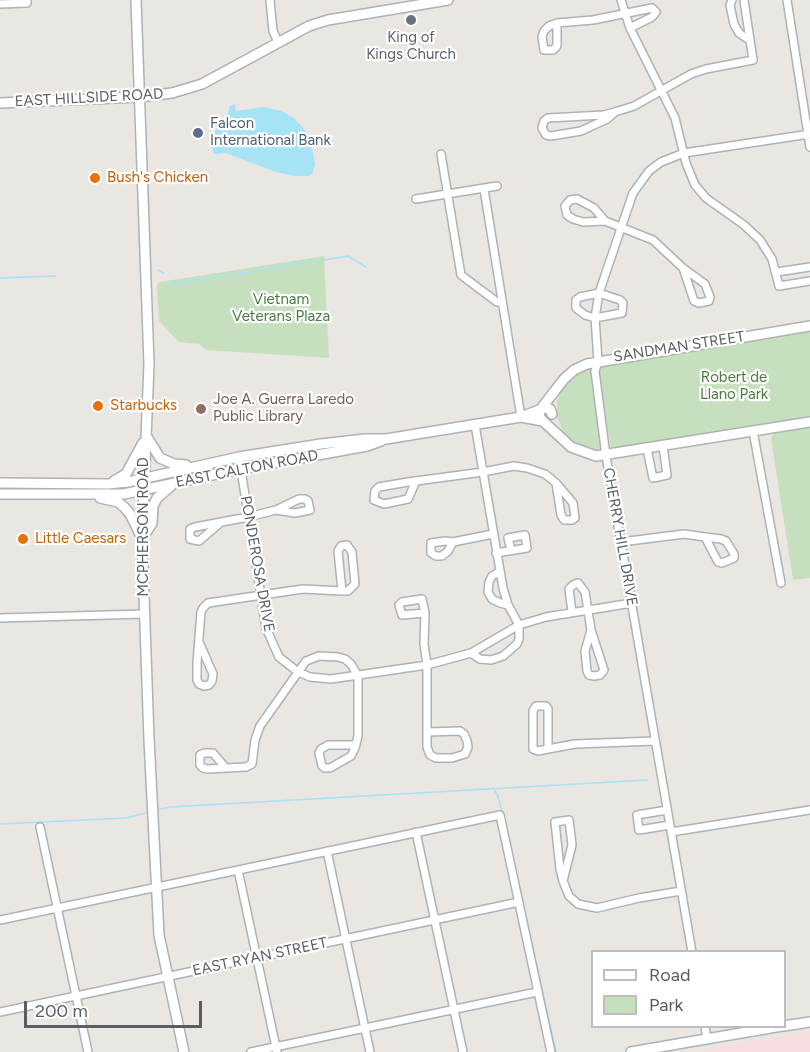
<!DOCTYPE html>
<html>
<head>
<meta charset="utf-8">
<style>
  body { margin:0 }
  #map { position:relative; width:810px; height:1052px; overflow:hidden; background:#eae6e1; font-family:Figtree,sans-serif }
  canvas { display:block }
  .legend { position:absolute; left:591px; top:950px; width:195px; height:78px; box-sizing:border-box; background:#fff; border:2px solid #bdbebf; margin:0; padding:8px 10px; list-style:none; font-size:18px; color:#595d60 }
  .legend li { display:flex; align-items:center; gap:12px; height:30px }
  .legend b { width:30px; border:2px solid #bdbebf }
  .scale { position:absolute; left:24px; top:1001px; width:178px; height:27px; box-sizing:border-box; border:3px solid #595d60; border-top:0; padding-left:8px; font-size:18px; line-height:21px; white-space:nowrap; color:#595d60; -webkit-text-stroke:4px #fff; paint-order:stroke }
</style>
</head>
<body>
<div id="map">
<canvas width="810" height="1052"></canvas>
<ul class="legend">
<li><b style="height:8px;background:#fff"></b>Road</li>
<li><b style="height:16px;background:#c6e0bf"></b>Park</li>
</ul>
<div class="scale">200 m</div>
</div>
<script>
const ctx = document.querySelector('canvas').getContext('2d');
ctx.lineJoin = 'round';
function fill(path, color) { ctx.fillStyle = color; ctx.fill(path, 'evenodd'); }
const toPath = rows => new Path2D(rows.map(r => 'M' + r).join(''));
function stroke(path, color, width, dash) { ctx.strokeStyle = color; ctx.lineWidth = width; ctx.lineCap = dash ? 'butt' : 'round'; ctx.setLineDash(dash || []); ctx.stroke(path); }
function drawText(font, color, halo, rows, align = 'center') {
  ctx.font = font + ' Figtree,sans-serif'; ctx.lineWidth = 4.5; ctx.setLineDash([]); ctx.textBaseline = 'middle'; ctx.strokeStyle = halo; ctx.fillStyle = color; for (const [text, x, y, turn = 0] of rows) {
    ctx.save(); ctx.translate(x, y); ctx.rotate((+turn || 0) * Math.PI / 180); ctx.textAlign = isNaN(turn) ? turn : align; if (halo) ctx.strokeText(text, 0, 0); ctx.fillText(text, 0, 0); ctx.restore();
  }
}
const medical = toPath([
  [810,1031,810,1052,695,1052,804,1032]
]);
const green = toPath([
  [324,256,329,358,206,350,199,344,179,342,159,321,157,285,160,282],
  [810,329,810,418,616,450,611,448,598,372,599,366],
  [590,368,602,444,601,451,588,449,573,441,563,432,557,416,557,401,563,388,572,377],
  [810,426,810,578,793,580,771,438,775,431]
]);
const water = toPath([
  [235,104,236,111,264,107,281,111,294,118,310,136,315,164,312,174,308,176,295,176,276,172,226,153,214,154,212,148,213,133,226,121,230,106]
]);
const stream = toPath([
  [158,270,164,273],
  [0,278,56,276],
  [170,281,176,284,348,256,366,267],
  [493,788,498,796,503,815,556,1052],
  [157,810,170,807,647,780],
  [0,824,126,818,150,812]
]);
const street = toPath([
  [270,0,273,31,278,42],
  [621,0,630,28,675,118,686,163,695,185,706,198,744,225,760,240,772,259,779,286,810,281],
  [732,0,730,5,734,24,739,33,749,40],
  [787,0,810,147],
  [0,4,27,3,27,0],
  [557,23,557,46,553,50,544,50,542,37,544,31,549,26,557,23,593,20,652,8,656,12,652,17,630,28],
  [615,112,607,119,581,131,551,136,546,135,542,128,544,121,548,118,604,115,615,112,634,106,691,74,706,69,753,60,744,0],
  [441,154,461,275,497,302,502,302],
  [484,189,521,417],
  [416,199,497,186],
  [605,221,594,208,577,199,570,200,565,206,567,215,573,219,583,222,605,221,653,240,683,268,705,284,710,297,709,301,699,303,694,301,683,268],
  [777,272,810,267],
  [599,293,620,300,623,303,622,313,595,318,585,315,576,308,576,300,580,297,599,293],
  [753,431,781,583],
  [647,449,653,478,667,475,663,446],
  [239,457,266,628,279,657,298,672,310,677,331,679,427,665,471,653,519,625,546,617,632,603],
  [416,481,408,499,384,504,374,500,375,491,379,487,408,482,416,481,483,472,514,466,527,468,545,474,556,483,573,503,575,518,572,520,564,520,561,515,556,483],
  [220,523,199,541,190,539,190,529,195,527,248,517,276,510,299,499,305,499,308,501,310,510,295,513,276,510],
  [453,542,448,551,442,556,436,556,431,553,431,543,445,541,453,542,493,534],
  [621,542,684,534,705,537,721,539,726,541,734,554,734,558,722,563,718,562,705,537],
  [496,553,527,548,525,535,508,538,511,550],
  [499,572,492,576,489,582,488,592,492,599,500,603,508,605],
  [572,612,569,589,573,585,578,583,585,592,591,630,604,670,600,675,594,676,589,675,587,671,585,651,591,630],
  [425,613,402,615,399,605,402,602,422,599,425,613,424,644,427,665,427,747,430,755,436,758,452,758,465,754,468,747,467,741,464,734,460,731,427,732],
  [0,618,144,614],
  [199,642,213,674,212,681,209,685,204,686,199,684,197,680,197,663,201,612,203,608,208,603,303,589,342,591,348,591,355,584,352,552,347,545,341,546,338,551,342,591],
  [471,653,480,659,491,660,503,656,517,644,519,639,519,625,508,605,503,588,475,425],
  [548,749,548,709,546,706,536,706,533,711,533,749,538,751,548,749,575,744,655,741],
  [225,767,213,753,204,753,200,755,200,765,203,768,207,769,246,767,252,764,255,740,260,726,306,661,319,656,338,657,345,659,351,664,358,676,358,736,355,748,351,756,330,768,325,768,322,766,319,753,321,749,328,745,356,745],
  [667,810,637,815,639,830,670,825],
  [40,827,88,1052],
  [416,832,463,1052],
  [671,832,810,810],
  [327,851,370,1052],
  [238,870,277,1052],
  [563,881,572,845,569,820,555,822,560,869,563,881,569,896,578,904,597,908,639,898,681,891],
  [0,920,500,815,551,1052],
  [692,952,606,456,595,371,598,361,595,318,599,293,633,193,649,171,661,162,684,153,810,134],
  [0,1012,519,902],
  [705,1026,707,1039],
  [251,1052,537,992]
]);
const secondary = toPath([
  [136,0,149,364,142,539,149,739,159,935,184,1052],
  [0,103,139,97,172,93,202,84,309,26,328,20,448,0],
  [521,417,543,421,571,447,596,456,810,422],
  [543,421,539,417,540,410,564,379,574,370,587,364,810,326],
  [147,437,160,458,174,464,186,465],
  [114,481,126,474,143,443],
  [0,483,108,484,128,482,239,457,321,444,365,439,386,439,521,417,544,408,550,409,552,414],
  [0,494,124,494,240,469,367,446,381,441],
  [100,498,118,502,124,507,130,514,140,534],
  [142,539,152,523,153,506,157,498,171,486],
  [784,1026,810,1022],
  [631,1052,782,1026]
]);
const markers = [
  [411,20,6,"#6b7280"],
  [198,133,6,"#5c6f8a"],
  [95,178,6,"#e8710a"],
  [98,406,6,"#e8710a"],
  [201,409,6,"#8d6e63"],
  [23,539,6,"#e8710a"]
];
const worshipNames = [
  ["King of",411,38],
  ["Kings Church",411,55]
];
const streetNames = [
  ["EAST HILLSIDE ROAD",89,98,-3],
  ["SANDMAN STREET",679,347,-9],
  ["EAST CALTON ROAD",247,469,-11],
  ["MCPHERSON ROAD",144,527,-90],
  ["CHERRY HILL DRIVE",620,537,80],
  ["PONDEROSA DRIVE",257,564,80],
  ["EAST RYAN STREET",260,957,-12]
];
const serviceNames = [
  ["Falcon",210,124],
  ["International Bank",210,141]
];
const foodNames = [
  ["Bush's Chicken",107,178],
  ["Starbucks",110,406],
  ["Little Caesars",35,539]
];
const parkNames = [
  ["Vietnam",281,300],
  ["Veterans Plaza",281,317],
  ["Robert de",734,378],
  ["Llano Park",734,395]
];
const educationNames = [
  ["Joe A. Guerra Laredo",213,400],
  ["Public Library",213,417]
];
fill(medical, '#f7dde0');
fill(green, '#c6e0bf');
fill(water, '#a6e3f5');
stroke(stream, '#a6e3f5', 1.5);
stroke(street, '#aeb2b5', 10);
stroke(secondary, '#adb2b5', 12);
stroke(street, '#fff', 7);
stroke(secondary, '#fff', 9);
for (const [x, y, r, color] of markers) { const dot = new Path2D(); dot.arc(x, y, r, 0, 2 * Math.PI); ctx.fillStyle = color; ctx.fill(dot); stroke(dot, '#fff', 2); }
drawText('15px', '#5b616d', '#fff', worshipNames);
drawText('15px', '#595d60', '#fff', streetNames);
drawText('15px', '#4e5e75', '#fff', serviceNames, 'left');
drawText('15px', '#c56008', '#fff', foodNames, 'left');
drawText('15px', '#467c3c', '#fff', parkNames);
drawText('15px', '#785e54', '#fff', educationNames, 'left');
</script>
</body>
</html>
